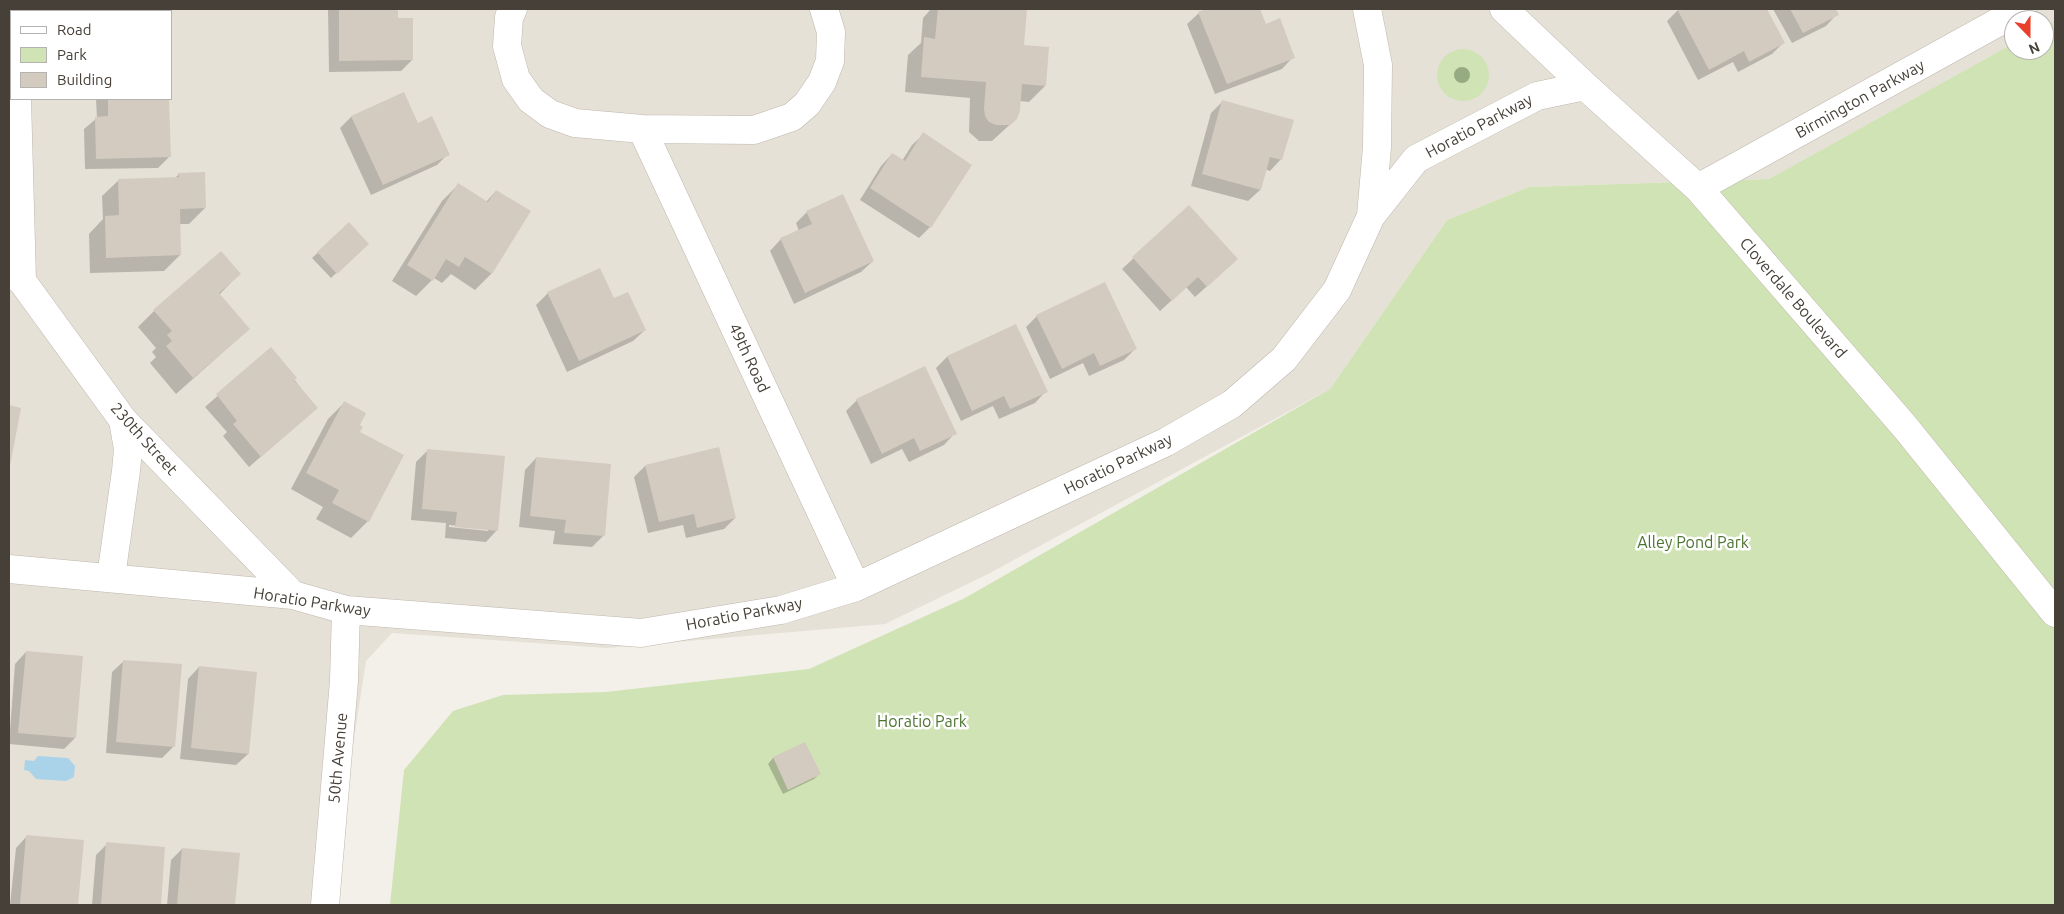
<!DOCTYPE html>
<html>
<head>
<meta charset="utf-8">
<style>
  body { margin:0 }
  #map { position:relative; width:2064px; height:914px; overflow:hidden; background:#f3efe9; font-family:Ubuntu,sans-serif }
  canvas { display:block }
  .frame { position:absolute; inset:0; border:10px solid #464038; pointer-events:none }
  .legend { position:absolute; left:10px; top:10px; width:162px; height:90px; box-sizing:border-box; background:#fff; border:1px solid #b5b3af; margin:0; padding:6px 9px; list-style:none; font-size:15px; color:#464038 }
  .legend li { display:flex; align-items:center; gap:10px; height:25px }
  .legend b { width:25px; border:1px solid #b5b3af }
  .north { position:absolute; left:2004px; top:10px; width:50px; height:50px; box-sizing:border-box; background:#fff; border:1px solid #b5b3af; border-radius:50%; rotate:158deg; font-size:14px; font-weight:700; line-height:20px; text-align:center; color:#464038 }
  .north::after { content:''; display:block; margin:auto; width:18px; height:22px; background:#e7402b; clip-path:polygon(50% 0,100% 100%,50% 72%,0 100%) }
</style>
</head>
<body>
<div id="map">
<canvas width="2064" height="914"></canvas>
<div class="frame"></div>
<ul class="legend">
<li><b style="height:6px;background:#fff"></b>Road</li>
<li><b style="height:14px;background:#d0e3b5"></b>Park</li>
<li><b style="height:14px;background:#d3cbbf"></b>Building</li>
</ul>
<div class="north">N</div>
</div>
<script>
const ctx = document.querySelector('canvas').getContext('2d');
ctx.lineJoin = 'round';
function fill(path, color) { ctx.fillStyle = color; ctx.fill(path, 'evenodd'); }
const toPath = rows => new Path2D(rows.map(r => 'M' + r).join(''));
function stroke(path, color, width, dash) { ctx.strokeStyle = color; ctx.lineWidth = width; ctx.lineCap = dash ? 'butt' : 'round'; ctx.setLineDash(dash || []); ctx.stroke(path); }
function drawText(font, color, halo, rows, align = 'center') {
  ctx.font = font + ' Ubuntu,sans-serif'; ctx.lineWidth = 5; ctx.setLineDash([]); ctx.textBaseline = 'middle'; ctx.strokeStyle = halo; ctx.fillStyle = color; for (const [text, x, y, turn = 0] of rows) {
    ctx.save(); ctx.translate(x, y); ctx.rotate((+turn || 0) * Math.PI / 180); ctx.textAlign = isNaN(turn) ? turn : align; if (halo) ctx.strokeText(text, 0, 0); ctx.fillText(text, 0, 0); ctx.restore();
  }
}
const residential = toPath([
  [9,9,2055,9,2055,20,2044,27,2044,20,2014,20,2014,43,1769,179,1529,187,1447,220,1330,389,988,574,885,624,607,648,392,633,366,661,343,809,332,905,9,905],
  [11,11,171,11,171,99,11,99]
]);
const green = toPath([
  [2055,20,2055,905,390,905,404,770,453,711,503,695,606,692,809,669,965,598,1330,389,1447,220,1529,187,1769,179,2014,43,2014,50,2044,50,2044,27],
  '1437 75a26 26 0 1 1 52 0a26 26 0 1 1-52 0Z'
]);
const water = toPath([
  [38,756,68,758,75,766,74,777,66,781,36,779,29,771,24,770,25,760,34,761]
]);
const shadow = toPath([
  [93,9,164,9,164,11,94,11],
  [328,9,397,9,397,20,412,60,401,71,329,72],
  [931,9,1025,9,1023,46,1045,86,1029,102,1020,101,1016,119,992,141,979,141,969,132,970,98,905,92,908,55,921,43,923,18],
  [1209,9,1259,9,1265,26,1293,57,1282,69,1215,94,1187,24,1199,13],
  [1679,9,1765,9,1783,43,1772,54,1738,72,1733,62,1698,80,1667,21],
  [1773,9,1834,9,1837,14,1826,26,1792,43],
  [96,99,168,99,170,156,158,168,85,169,84,129,97,118],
  [1223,101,1281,159,1270,171,1265,169,1260,190,1248,201,1191,186,1211,113],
  [351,117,448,154,437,165,371,195,340,128],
  [924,134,930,227,919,238,860,200,881,166,892,154,902,161,912,145],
  [179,174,205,208,189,224,179,224,180,255,164,271,90,273,89,234,103,219,102,196,119,180,175,178],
  [458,185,486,202,496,191,529,212,491,274,475,290,451,274,442,283,434,278,416,296,392,281,442,201],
  [1189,207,1225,270,1195,297,1186,287,1160,311,1122,269],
  [807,212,873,261,861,272,794,304,770,251,781,239,799,231,796,223],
  [349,224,367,244,331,278,312,258],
  [600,270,614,300,645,330,633,341,567,372,536,305,548,293],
  [239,274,219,295,249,329,176,394,150,363,156,357,152,352,156,348,138,327,154,311],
  [1037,316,1136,348,1124,360,1089,376,1083,363,1050,379,1026,327],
  [1015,325,1046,391,1035,403,999,419,993,406,961,421,936,368,947,357],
  [271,349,316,408,249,467,223,436,227,432,205,407],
  [857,400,955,433,944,445,909,462,902,449,871,464,846,411],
  [344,403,358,426,368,521,351,538,316,519,323,507,291,489,328,419],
  [9,406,20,409,9,464],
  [428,450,497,530,486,542,445,538,446,523,411,520,416,462],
  [449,525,488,529,488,531,449,527],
  [536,458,610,465,603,536,592,547,553,544,555,531,519,527,525,470],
  [645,466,735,518,724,529,686,538,683,525,648,533,634,477],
  [26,652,75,738,64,749,9,744,15,664],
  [124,661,173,747,162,758,106,753,112,672],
  [199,667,248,754,236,765,180,759,188,679],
  [805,743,819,774,814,779,783,794,768,764,773,758],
  [27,836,82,841,76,905,10,905,16,848],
  [107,844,164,848,159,905,92,905,96,855],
  [182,849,239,854,234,905,167,905,171,860]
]);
const building = toPath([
  [105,9,165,9,166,11,105,11],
  [339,9,398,9,398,18,413,18,413,60,339,61],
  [938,9,1027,9,1024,45,1049,47,1046,86,1022,84,1020,111,1017,119,1010,125,996,125,989,122,985,116,984,108,986,82,921,77,924,37,935,39],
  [1206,9,1260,9,1266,24,1280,18,1295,58,1227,84,1198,12],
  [1677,9,1767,9,1785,43,1749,62,1744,51,1709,70],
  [1790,9,1836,9,1839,15,1803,33],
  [404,92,418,123,432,116,450,155,383,185,351,116],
  [108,99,169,99,171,157,96,159,95,117,108,116],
  [1222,100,1294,120,1282,160,1270,157,1261,190,1202,174],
  [923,132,972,165,931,228,870,188,892,153,905,161],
  [205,172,206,208,180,209,181,255,106,258,105,216,119,215,118,179,179,177,178,173],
  [458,183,488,202,496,190,531,211,492,274,465,257,459,267,446,259,433,281,407,265],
  [843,194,874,261,805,293,780,238,812,224,806,211],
  [1189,205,1238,259,1207,287,1198,277,1172,301,1132,257],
  [349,222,369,244,337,274,317,252],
  [221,251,241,274,219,293,250,329,193,378,166,346,172,341,167,335,172,331,153,310],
  [600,268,614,298,628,292,646,330,579,361,547,292],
  [1105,282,1137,349,1100,366,1094,353,1062,369,1036,315],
  [1016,324,1048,392,1010,409,1004,396,972,411,947,356],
  [271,347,297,378,294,380,318,408,261,457,233,424,237,421,216,394],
  [925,366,957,434,920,451,914,438,882,454,856,399],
  [344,401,366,413,360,425,363,427,360,432,404,455,369,522,332,503,339,490,306,473],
  [9,405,21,408,10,466,9,466],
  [719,447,736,518,697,528,694,514,659,522,645,465],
  [427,449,505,456,498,531,455,527,457,512,422,509],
  [536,457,611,464,605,536,564,533,566,520,530,516],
  [26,651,83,656,76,738,18,733],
  [123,660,182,664,175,747,116,742],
  [199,666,257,672,249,754,191,748],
  [805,742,821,774,788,790,773,757],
  [26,835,84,840,78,905,20,905],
  [106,842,165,847,161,905,101,905],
  [182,848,240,853,235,905,177,905]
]);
const minor = toPath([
  [14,9,14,11],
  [513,9,509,17,507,46,516,79,531,100,550,114,575,123,642,129,754,130,792,117,807,104,822,82,830,61,831,32,824,9],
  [1367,9,1378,65,1377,147,1371,216],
  [1504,9,1585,86,1698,188,1905,427,2055,613],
  [17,99,22,281],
  [642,129,856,587],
  [1698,188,2022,9],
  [9,272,22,281,123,420,293,595],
  [9,569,293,595,346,610,641,633,781,610,856,587,1166,442,1232,404,1284,359,1337,290,1371,216,1416,159,1537,96,1585,86],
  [111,577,126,471,128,449,123,420],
  [325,905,344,681,346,610]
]);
const trees = [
  [1462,75]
];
const streetNames = [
  ["Birmington Parkway",1860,99,-29],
  ["Horatio Parkway",1479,126,-28],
  ["Cloverdale Boulevard",1793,298,49],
  ["49th Road",749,358,65],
  ["230th Street",144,439,48],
  ["Horatio Parkway",1118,464,-26],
  ["Horatio Parkway",312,602,9],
  ["Horatio Parkway",744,614,-11],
  ["50th Avenue",338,758,-85]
];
const parkNames = [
  ["Alley Pond Park",1693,543],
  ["Horatio Park",922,722]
];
fill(residential, '#e6e1d7');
fill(green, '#d0e3b5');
fill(water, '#aad3ea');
fill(shadow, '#0003');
fill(building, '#d3cbbf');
stroke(minor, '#beb7ac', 29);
stroke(minor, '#fff', 28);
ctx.fillStyle = '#97ab83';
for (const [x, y] of trees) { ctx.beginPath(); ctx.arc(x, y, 8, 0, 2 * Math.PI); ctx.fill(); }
drawText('16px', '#464038', '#fff', streetNames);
drawText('16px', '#4c7330', '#fff', parkNames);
</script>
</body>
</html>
